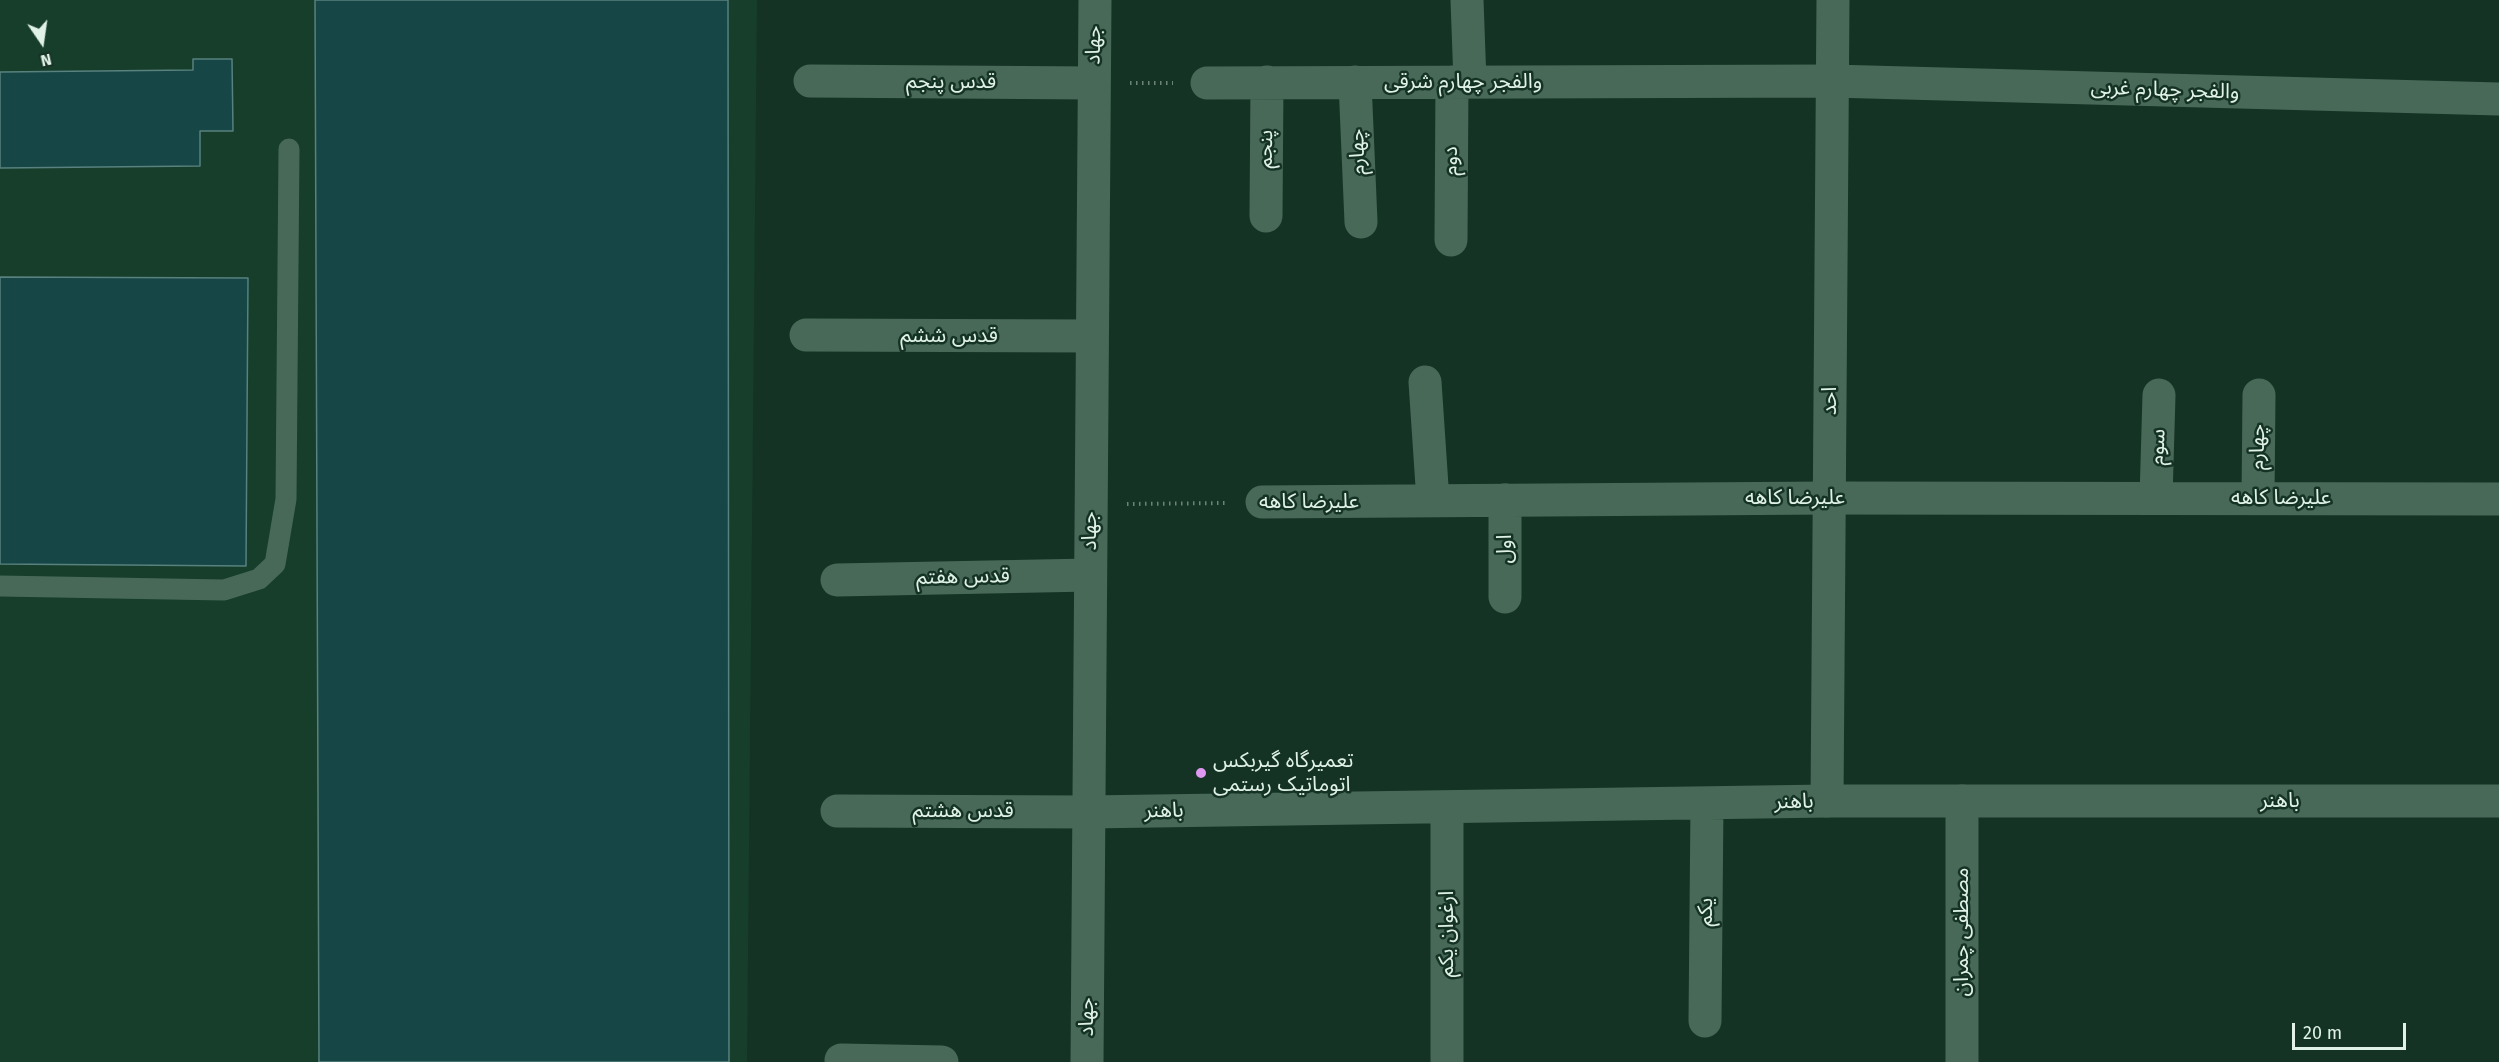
<!DOCTYPE html>
<html>
<head>
<meta charset="utf-8">
<style>
  body { margin:0 }
  #map { position:relative; width:2499px; height:1062px; overflow:hidden; background:#153325; font-family:"Fira Sans",sans-serif }
  canvas { display:block }
  .north { position:absolute; left:12px; top:12px; width:60px; height:60px; -webkit-text-stroke:4px #153325; paint-order:stroke; rotate:167deg; font-size:16px; font-weight:700; line-height:24px; text-align:center; color:#e0f2e8 }
  .north::after { content:''; display:block; margin:auto; width:21px; height:27px; background:#e0f2e8; clip-path:polygon(50% 0,100% 100%,50% 72%,0 100%) }
  .scale { position:absolute; left:2292px; top:1023px; width:114px; height:27px; box-sizing:border-box; border:3px solid #e0f2e8; border-top:0; padding-left:8px; font-size:18px; line-height:21px; white-space:nowrap; color:#e0f2e8; -webkit-text-stroke:4px #153325; paint-order:stroke }
</style>
</head>
<body>
<div id="map">
<canvas width="2499" height="1062"></canvas>
<div class="north">N</div>
<div class="scale">20 m</div>
</div>
<script>
const ctx = document.querySelector('canvas').getContext('2d');
ctx.lineJoin = 'round';
function fill(path, color) { ctx.fillStyle = color; ctx.fill(path, 'evenodd'); }
const toPath = rows => new Path2D(rows.map(r => 'M' + r).join(''));
function stroke(path, color, width, dash) { ctx.strokeStyle = color; ctx.lineWidth = width; ctx.lineCap = dash ? 'butt' : 'round'; ctx.setLineDash(dash || []); ctx.stroke(path); }
function drawText(font, color, halo, rows, align = 'center') {
  ctx.font = font + ' "Fira Sans","Noto Sans Arabic",sans-serif'; ctx.lineWidth = 5; ctx.setLineDash([]); ctx.textBaseline = 'middle'; ctx.strokeStyle = halo; ctx.fillStyle = color; for (const [text, x, y, turn = 0] of rows) {
    ctx.save(); ctx.translate(x, y); ctx.rotate((+turn || 0) * Math.PI / 180); ctx.textAlign = isNaN(turn) ? turn : align; if (halo) ctx.strokeText(text, 0, 0); ctx.fillText(text, 0, 0); ctx.restore();
  }
}
const built = toPath([
  [0,0,757,0,747,1062,0,1062]
]);
const building = toPath([
  [315,0,728,0,729,1062,319,1062,315,0],
  [193,59,232,59,233,131,200,131,200,166,0,168,0,72,193,70,193,59],
  [0,277,248,278,246,566,0,564,0,277]
]);
const path = toPath([
  [1130,83,1173,83],
  [1127,504,1228,503]
]);
const service = toPath([
  [0,586,224,590,259,579,275,564,286,499,289,149]
]);
const minor = toPath([
  [1467,0,1470,82],
  [810,81,1093,83],
  [1355,82,1361,222],
  [1207,83,1832,81,2499,99],
  [1266,216,1267,82],
  [1451,240,1452,82],
  [806,335,1091,336],
  [1425,382,1433,501],
  [2156,498,2159,395],
  [2258,498,2259,395],
  [1505,500,1505,597],
  [1262,502,1829,498,2499,499],
  [837,580,1090,575],
  [1447,807,1447,1062],
  [837,811,1088,812,1827,801,2499,801],
  [1705,1021,1707,803],
  [841,1060,942,1062]
]);
const tertiary = toPath([
  [1827,801,1833,0],
  [1087,1062,1095,0],
  [1962,1062,1962,801]
]);
const markers = [
  [1201,773,6,"#de98f2"]
];
const streetNames = [
  ["جهاد",1094,45,-89],
  ["قدس پنجم",951,82],
  ["والفجر چهارم شرقی",1463,82],
  ["والفجر چهارم غربی",2165,90,2],
  ["پنجم",1266,149,-89],
  ["چهارم",1358,152,-92],
  ["دوم",1451,161,-90],
  ["قدس ششم",949,336],
  ["احد",1830,401,-90],
  ["سوم",2158,447,-88],
  ["چهارم",2258,447,-89],
  ["علیرضا کاهه",1795,498],
  ["علیرضا کاهه",2281,498],
  ["علیرضا کاهه",1309,502],
  ["جهاد",1090,531,-90],
  ["اول",1505,549,-90],
  ["قدس هفتم",963,577,-1],
  ["باهنر",2280,801],
  ["باهنر",1794,802,-1],
  ["قدس هشتم",963,811],
  ["باهنر",1164,811,-1],
  ["یکم",1706,912,-89],
  ["مصطفی چمران",1962,932,-90],
  ["ارغوان یکم",1447,934,-90],
  ["جهاد",1087,1017,-90]
];
const poiNames = [
  ["تعمیرگاه گیربکس",1213,761],
  ["اتوماتیک رستمی",1213,785]
];
fill(built, '#163e2b');
fill(building, '#164645');
stroke(building, '#58817f', 1.5);
stroke(path, '#6b8477', 4, [1.5, 4.5]);
stroke(service, '#496958', 21);
stroke(minor, '#496958', 33);
stroke(tertiary, '#496958', 33);
for (const [x, y, r, color] of markers) { const dot = new Path2D(); dot.arc(x, y, r, 0, 2 * Math.PI); ctx.fillStyle = color; ctx.fill(dot); stroke(dot, '#153325', 2); }
drawText('21px', '#e0f2e8', '#153325', streetNames);
drawText('21px', '#e0f2e8', '#153325', poiNames, 'left');
</script>
</body>
</html>
